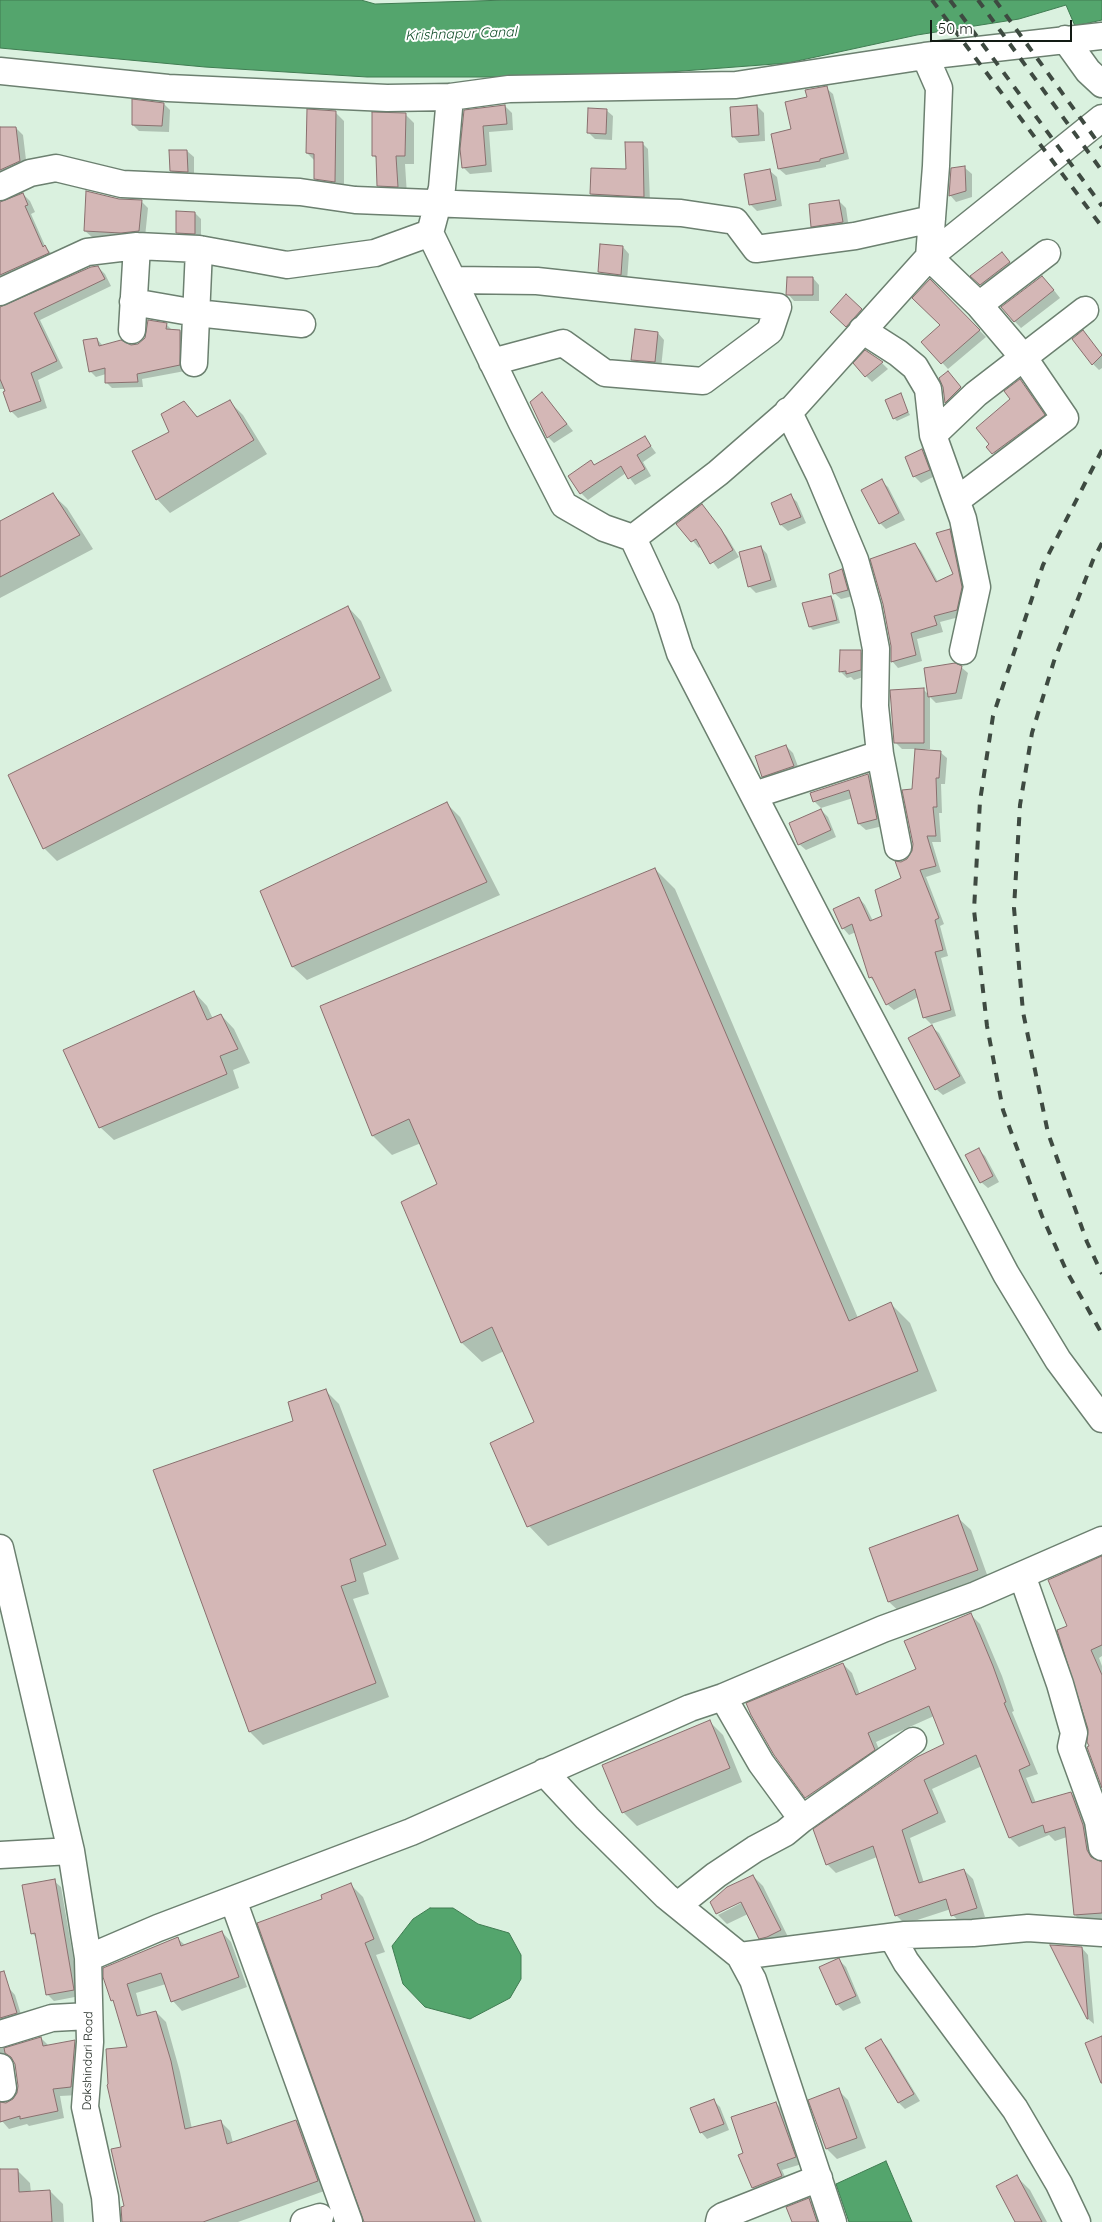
<!DOCTYPE html>
<html>
<head>
<meta charset="utf-8">
<style>
  body { margin:0 }
  #map { position:relative; width:1102px; height:2222px; overflow:hidden; background:#daf1df; font-family:Quicksand,sans-serif }
  canvas { display:block }
  .scale { position:absolute; left:930px; top:20px; width:142px; height:22px; box-sizing:border-box; border:2px solid #121b14; border-top:0; padding-left:6px; font-size:15px; line-height:18px; white-space:nowrap; color:#121b14; -webkit-text-stroke:4px #fff; paint-order:stroke }
</style>
</head>
<body>
<div id="map">
<canvas width="1102" height="2222"></canvas>
<div class="scale">50 m</div>
</div>
<script>
const ctx = document.querySelector('canvas').getContext('2d');
ctx.lineJoin = 'round';
function fill(path, color) { ctx.fillStyle = color; ctx.fill(path, 'evenodd'); }
const toPath = rows => new Path2D(rows.map(r => 'M' + r).join(''));
function stroke(path, color, width, dash) { ctx.strokeStyle = color; ctx.lineWidth = width; ctx.lineCap = dash ? 'butt' : 'round'; ctx.setLineDash(dash || []); ctx.stroke(path); }
function drawText(font, color, halo, rows, align = 'center') {
  ctx.font = font + ' Quicksand,sans-serif'; ctx.lineWidth = 4; ctx.setLineDash([]); ctx.textBaseline = 'middle'; ctx.strokeStyle = halo; ctx.fillStyle = color; for (const [text, x, y, turn = 0] of rows) {
    ctx.save(); ctx.translate(x, y); ctx.rotate((+turn || 0) * Math.PI / 180); ctx.textAlign = isNaN(turn) ? turn : align; if (halo) ctx.strokeText(text, 0, 0); ctx.fillText(text, 0, 0); ctx.restore();
  }
}
const water = toPath([
  [0,0,361,0,375,4,507,0,1102,0,1102,20,1075,26,1066,5,1019,19,917,35,788,63,603,77,367,77,205,67,0,48,0,0],
  [430,1908,453,1908,478,1924,509,1933,521,1955,521,1979,510,1998,470,2019,425,2007,403,1984,392,1946,413,1919,430,1908],
  [886,2161,912,2222,849,2222,836,2184,886,2161]
]);
const shadow = toPath([
  [826,88,833,94,849,159,826,165,826,167,786,175,779,169,793,130,809,98],
  [164,104,170,110,169,132,139,131,133,125],
  [505,106,512,113,513,130,489,132,492,172,470,174,463,167,465,111],
  [757,106,764,113,765,141,739,143,733,136],
  [606,110,613,116,612,140,595,139,589,133],
  [335,112,344,121,344,190,324,187,315,178,315,161,307,153],
  [405,114,414,123,414,164,405,164,407,195,388,195,379,185,377,159,373,155],
  [0,128,16,128,23,135,27,168,0,182],
  [642,143,648,149,650,202,596,199,591,194,627,171],
  [187,151,194,157,194,178,177,177,171,171],
  [965,168,972,174,972,197,956,202,950,195],
  [770,171,777,177,782,206,757,211,750,204],
  [23,194,30,201,35,212,31,214,46,248,52,254,0,286,0,203],
  [118,200,141,201,148,208,145,237,128,239,92,237,85,231],
  [839,201,846,208,849,229,819,233,813,226],
  [195,213,201,219,201,240,184,239,177,232],
  [623,247,629,254,627,281,606,279,599,272],
  [1002,253,1016,269,988,291,972,276],
  [98,267,105,274,111,286,40,320,63,368,38,380,47,408,18,418,11,411,4,389,0,389,0,308],
  [813,278,819,285,819,301,794,301,788,294],
  [930,280,986,337,948,369,923,342,942,325],
  [1049,284,1060,298,1021,328,1002,308],
  [846,296,867,317,853,333,831,312],
  [166,324,172,330,180,331,186,337,185,371,142,379,143,387,112,388,107,383,106,374,96,377,90,371,97,339,103,346,139,345],
  [1083,332,1102,354,1102,368,1099,370,1093,364],
  [658,333,664,340,661,368,639,366,633,360],
  [882,363,888,369,872,382,866,376],
  [954,379,967,394,952,409,946,403,944,387],
  [1020,381,1028,389,1052,424,1002,462,988,447],
  [900,395,910,415,897,421,894,418],
  [548,400,573,431,554,443,548,437],
  [229,401,243,415,267,454,170,513,157,499,183,403,198,417],
  [645,438,656,453,643,462,651,476,635,485,626,473,588,500,581,493,591,462,595,466],
  [922,451,928,457,935,476,921,483,914,476],
  [881,481,888,487,905,520,886,529,880,523],
  [53,495,67,508,93,549,0,598,0,522],
  [790,495,797,502,806,523,788,531,781,525,772,503],
  [708,513,727,537,739,557,718,569,701,546,699,548,678,524],
  [949,530,956,537,968,594,963,616,940,622,943,632,917,639,922,661,898,668,892,661,915,544,921,551,938,582,955,575],
  [761,547,767,554,777,587,756,593,749,586],
  [842,571,848,577,853,596,841,599,834,593],
  [831,597,834,600,840,623,813,630,810,627],
  [348,607,361,621,392,691,57,861,44,848],
  [860,651,867,658,867,676,854,680,851,677,847,678,841,672,841,652],
  [961,667,968,673,962,699,936,703,930,697,930,749,925,749,925,751,940,752,947,758,945,784,941,784,942,813,939,813,941,842,932,842,941,872,926,877,944,924,940,926,948,956,941,958,956,1016,931,1024,924,1017,918,997,894,1010,887,1004,877,984,870,977,856,932,849,935,843,928,859,898,865,905,873,921,884,917,903,879,902,863,909,859,913,853,913,790,916,749,902,749,895,742,924,690,930,696],
  [786,746,793,753,800,772,770,782,763,776],
  [868,775,875,781,883,826,866,830,859,824,853,798,821,808,814,801],
  [446,803,460,817,500,895,307,980,293,967,262,891],
  [821,810,828,817,836,837,806,850,799,844],
  [655,869,675,889,858,1318,890,1303,910,1323,937,1391,548,1546,529,1526,491,1444,536,1423,504,1351,482,1362,462,1343,439,1184,421,1143,392,1155,373,1136,321,1007],
  [194,992,207,1006,213,1019,221,1015,234,1029,250,1063,233,1070,239,1088,114,1140,100,1127],
  [932,1027,939,1033,966,1083,943,1095,936,1089],
  [978,1149,985,1156,999,1182,988,1188,981,1182],
  [326,1391,339,1404,399,1559,363,1573,369,1594,353,1599,389,1697,263,1745,250,1732,155,1471,294,1422],
  [957,1517,971,1530,990,1583,903,1615,889,1602,870,1549],
  [1102,1558,1102,1656,1099,1658,1102,1666,1102,1785,1091,1747,1090,1729,1068,1627],
  [971,1615,980,1624,1002,1676,1014,1711,1012,1712,1038,1774,1026,1778,1036,1803,1071,1793,1080,1802,1092,1835,1096,1860,1102,1865,1102,1922,1084,1924,1075,1915,1067,1837,1055,1841,1049,1835,1019,1847,1010,1838,982,1766,932,1789,946,1822,910,1838,924,1883,964,1870,973,1879,985,1917,961,1924,953,1915,951,1909,905,1924,896,1915,877,1857,836,1873,827,1864,946,1744,934,1716,876,1742,883,1759,815,1806,775,1754,843,1664,852,1673,860,1695,918,1670],
  [710,1722,723,1735,742,1782,637,1826,623,1812],
  [753,1876,763,1886,790,1941,770,1948,760,1938,748,1914,727,1924,718,1915,747,1900,746,1898,717,1914,712,1902],
  [54,1881,61,1887,80,1996,54,2001,47,1994,37,1938,32,1933],
  [351,1885,363,1897,385,1952,376,1955,482,2222,365,2222,324,1900],
  [222,1932,231,1942,247,1987,182,2011,173,2001,166,1984,136,1993,142,2016,156,2012,166,2022,180,2072,192,2129,221,2122,230,2131,233,2143,296,2121,306,2131,327,2190,238,2222,123,2222,125,2207,122,2148,128,2048,116,2004,112,2000,105,1977,177,1938,185,1945],
  [1052,1946,1082,1948,1088,1955,1094,2024,1088,2019],
  [839,1960,846,1967,861,2003,843,2011,837,2004],
  [8,1987,15,1995,23,2021,0,2030,0,1989],
  [41,2038,49,2046,75,2042,82,2049,79,2095,60,2096,64,2118,29,2126,27,2124,9,2129,2,2121,0,2103,5,2104,13,2101,18,2095,19,2086,14,2060,7,2059,0,2062,0,2049],
  [881,2040,887,2047,920,2101,905,2109,899,2103,867,2048],
  [838,2090,848,2100,866,2148,837,2159,827,2149,810,2100],
  [714,2101,720,2107,729,2130,707,2139,701,2132],
  [776,2103,782,2110,802,2164,782,2170,788,2183,760,2194,753,2188,740,2155,744,2154],
  [0,2170,17,2170,30,2183,31,2193,50,2191,63,2204,64,2222,0,2222],
  [1017,2177,1030,2190,1047,2222,1017,2222],
  [809,2199,816,2206,821,2222,793,2222]
]);
const building = toPath([
  [827,86,844,153,820,159,820,161,778,169,771,134,791,129,785,102,807,97,805,90,827,86],
  [132,99,164,103,162,126,132,125,132,99],
  [505,105,507,124,483,126,486,165,462,168,460,149,464,110,505,105],
  [757,105,759,135,732,137,730,107,757,105],
  [588,108,607,109,606,134,587,133,588,108],
  [307,109,336,111,335,182,314,179,314,154,306,153,307,109],
  [372,112,406,113,405,156,396,156,398,187,377,186,376,156,372,156,372,112],
  [0,127,16,127,20,161,0,170,0,127],
  [625,142,643,142,644,197,590,194,591,168,626,169,625,142],
  [169,150,187,150,188,172,170,171,169,150],
  [965,166,966,191,949,196,951,168,965,166],
  [770,169,776,200,749,205,744,174,770,169],
  [86,191,119,199,142,200,139,231,121,233,84,231,86,191],
  [23,193,28,205,25,206,43,247,45,245,49,253,0,275,0,202,23,193],
  [839,200,843,222,811,227,809,204,839,200],
  [176,211,195,212,195,234,176,233,176,211],
  [600,244,623,246,621,275,598,272,600,244],
  [1002,252,1010,262,980,285,970,276,1002,252],
  [98,266,105,279,34,313,57,361,31,373,41,401,10,412,3,392,5,391,0,379,0,307,91,267,98,266],
  [1042,276,1054,290,1014,322,1001,307,1042,276],
  [787,277,813,277,813,295,786,295,787,277],
  [930,279,980,330,941,364,921,342,940,325,912,298,930,279],
  [846,294,862,309,846,327,830,312,846,294],
  [148,320,167,323,166,329,180,330,180,365,137,374,138,382,105,383,105,368,89,372,83,340,97,338,99,346,121,340,131,345,138,344,145,338,148,320],
  [635,329,658,332,655,362,631,360,635,329],
  [1083,330,1102,355,1092,365,1072,339,1083,330],
  [865,350,883,362,865,377,853,363,865,350],
  [948,371,961,387,945,403,943,387,939,378,948,371],
  [1020,379,1045,415,992,454,986,447,989,444,976,428,1010,399,1004,391,1020,379],
  [542,392,567,424,547,438,530,402,542,392],
  [901,393,908,412,893,419,885,400,901,393],
  [230,400,254,440,156,500,132,451,169,432,161,414,184,401,197,417,230,400],
  [645,436,651,446,637,455,645,469,628,479,621,466,580,494,568,476,591,460,594,465,645,436],
  [922,449,930,470,913,477,905,457,922,449],
  [882,479,899,513,879,524,861,490,882,479],
  [53,493,80,535,0,577,0,521,53,493],
  [791,494,801,517,780,525,771,503,791,494],
  [702,504,721,529,733,550,710,564,696,539,691,542,676,524,702,504],
  [950,529,962,587,957,610,934,616,937,625,911,633,916,655,891,662,891,646,883,604,870,559,915,543,936,582,953,574,936,533,950,529],
  [761,546,771,580,748,587,739,552,761,546],
  [842,569,848,590,833,594,829,574,842,569],
  [831,596,837,620,809,627,802,603,831,596],
  [348,606,380,678,43,849,8,775,348,606],
  [840,650,861,650,861,670,846,674,846,671,839,672,840,650],
  [955,663,962,666,956,693,928,697,924,668,955,663],
  [924,688,924,743,894,743,890,690,924,688],
  [786,745,794,766,762,777,755,756,786,745],
  [915,749,941,751,939,778,936,778,937,807,933,807,936,836,927,836,936,866,920,870,939,918,935,920,943,950,935,952,951,1010,923,1018,915,989,886,1005,872,977,869,978,852,924,842,929,833,909,859,897,870,921,882,916,875,890,901,878,895,861,901,862,907,859,912,851,913,844,902,790,912,789,915,749],
  [868,774,877,819,858,824,849,790,813,802,810,793,868,774],
  [447,802,487,882,292,967,260,891,447,802],
  [821,809,831,830,798,845,789,823,821,809],
  [655,868,849,1321,891,1302,918,1371,527,1527,490,1443,534,1422,492,1327,461,1343,401,1202,437,1184,409,1119,372,1136,320,1006,655,868],
  [194,991,207,1020,221,1014,238,1049,220,1056,227,1074,99,1128,63,1050,194,991],
  [932,1025,960,1076,935,1090,908,1038,932,1025],
  [979,1148,993,1176,980,1183,965,1155,979,1148],
  [326,1389,386,1545,350,1559,356,1581,341,1586,376,1683,249,1732,153,1470,293,1421,288,1402,326,1389],
  [958,1515,978,1570,888,1602,869,1548,958,1515],
  [1102,1556,1102,1645,1091,1650,1102,1675,1102,1788,1087,1747,1089,1746,1087,1742,1088,1729,1057,1630,1067,1626,1048,1580,1102,1556],
  [971,1613,993,1666,1006,1702,1004,1703,1030,1765,1019,1770,1032,1803,1071,1792,1083,1825,1087,1850,1091,1857,1102,1862,1102,1913,1074,1915,1065,1827,1045,1833,1043,1825,1009,1838,976,1755,924,1780,938,1813,902,1830,919,1883,964,1869,977,1908,951,1916,946,1899,895,1916,873,1846,826,1865,813,1829,917,1757,944,1744,929,1706,868,1733,875,1750,805,1798,774,1755,751,1715,746,1703,843,1663,856,1695,916,1669,904,1641,971,1613],
  [710,1720,730,1768,622,1813,602,1765,710,1720],
  [753,1875,781,1930,767,1937,759,1939,741,1902,716,1914,710,1902,727,1887,753,1875],
  [55,1879,74,1990,46,1995,35,1933,31,1934,22,1885,55,1879],
  [351,1883,374,1939,365,1943,475,2222,364,2222,257,1923,322,1899,321,1895,351,1883],
  [222,1931,239,1977,171,2002,161,1973,127,1984,137,2016,156,2011,171,2061,185,2129,221,2120,227,2144,296,2120,318,2181,203,2222,122,2222,121,2207,124,2206,111,2149,121,2147,107,2085,108,2084,106,2049,127,2047,113,2000,111,2001,103,1977,103,1968,178,1937,181,1946,222,1931],
  [1050,1945,1082,1947,1088,2019,1087,2019,1050,1945],
  [839,1958,856,1996,836,2005,819,1967,839,1958],
  [4,1971,17,2013,0,2018,0,1972,4,1971],
  [1102,2036,1102,2083,1101,2083,1085,2043,1102,2036],
  [41,2037,43,2046,75,2040,71,2087,53,2089,58,2111,20,2119,20,2116,0,2122,0,2102,6,2103,13,2099,17,2093,18,2086,15,2064,11,2057,5,2053,4,2048,41,2037],
  [881,2039,914,2094,898,2103,865,2048,881,2039],
  [839,2088,857,2138,826,2149,808,2100,839,2088],
  [714,2099,724,2124,700,2133,690,2108,714,2099],
  [776,2102,796,2157,777,2164,782,2176,752,2188,738,2155,743,2153,731,2117,776,2102],
  [0,2169,18,2169,19,2192,50,2190,52,2222,0,2222,0,2169],
  [1017,2175,1042,2222,1015,2222,996,2186,1017,2175],
  [809,2198,817,2222,792,2222,786,2207,809,2198]
]);
const minor = toPath([
  [1065,39,1088,71,1102,84],
  [0,71,168,88,387,98,450,97,509,89,736,85,925,56,1102,36],
  [450,97,442,188,430,233,522,423,564,505,604,528,633,538,666,609,680,653,823,929,1006,1274,1058,1360,1102,1419],
  [0,187,30,173,56,168,122,184,300,192,355,200,681,213,735,221,756,249,855,236,932,219],
  [453,280,537,281,778,307,770,331,703,381,605,373,563,343,492,362],
  [0,292,87,252,137,246,199,249,287,265,375,253,430,233],
  [133,302,196,313,302,324],
  [979,305,1047,253],
  [132,330,137,246],
  [862,330,898,353,915,367,928,389,933,435,963,519,977,587,963,651],
  [194,363,199,249],
  [933,435,976,394,1085,310],
  [957,500,1065,418,1024,358,979,305,929,257,1102,118],
  [633,538,718,473,794,407,929,257,936,166,939,88,925,56],
  [880,754,898,847],
  [754,795,880,754,875,706,876,649,868,607,855,560,819,474,788,411],
  [0,1548,71,1851,88,1958,90,2042,85,2107,105,2197,107,2222],
  [1022,1575,1060,1684,1074,1733,1071,1747,1098,1821,1102,1847],
  [544,1772,587,1818,666,1896,740,1956,905,1935,973,1933,1028,1928,1102,1933],
  [802,1819,913,1741],
  [0,1855,71,1851],
  [233,1900,349,2222],
  [678,1905,716,1875,755,1849,785,1833,802,1819,761,1763,723,1697],
  [892,1937,906,1962,1015,2109,1059,2184,1077,2222],
  [740,1956,753,1980,833,2222],
  [88,1958,158,1928,411,1832,690,1708,723,1697,883,1629,976,1595,1102,1540],
  [0,2034,52,2018,89,2016],
  [0,2067,3,2088],
  [304,2222,320,2217],
  [719,2222,720,2218,723,2216,819,2178]
]);
const rail = toPath([
  [932,0,1102,227],
  [950,0,1102,206],
  [978,0,1102,171],
  [995,0,1102,148],
  [1102,450,1043,565,993,716,980,801,974,910,987,1026,1003,1110,1042,1216,1067,1272,1102,1334],
  [1102,543,1093,560,1054,661,1032,733,1020,805,1014,908,1023,1012,1048,1133,1087,1242,1102,1274]
]);
const streetNames = [
  ["Dakshindari Road",88,2061,-89]
];
const waterNames = [
  ["Krishnapur Canal",461,34,-2]
];
fill(water, '#54a56d');
stroke(water, '#407c52', 1);
fill(shadow, '#0003');
fill(building, '#d4b7b6');
stroke(building, '#896f6e', 1);
stroke(minor, '#6c8070', 29);
stroke(minor, '#fff', 26);
stroke(rail, '#3e4a41', 4, [9, 9]);
drawText('12px', '#121b14', '#fff', streetNames);
drawText('italic 14px', '#124f2a', '#fff', waterNames);
</script>
</body>
</html>
